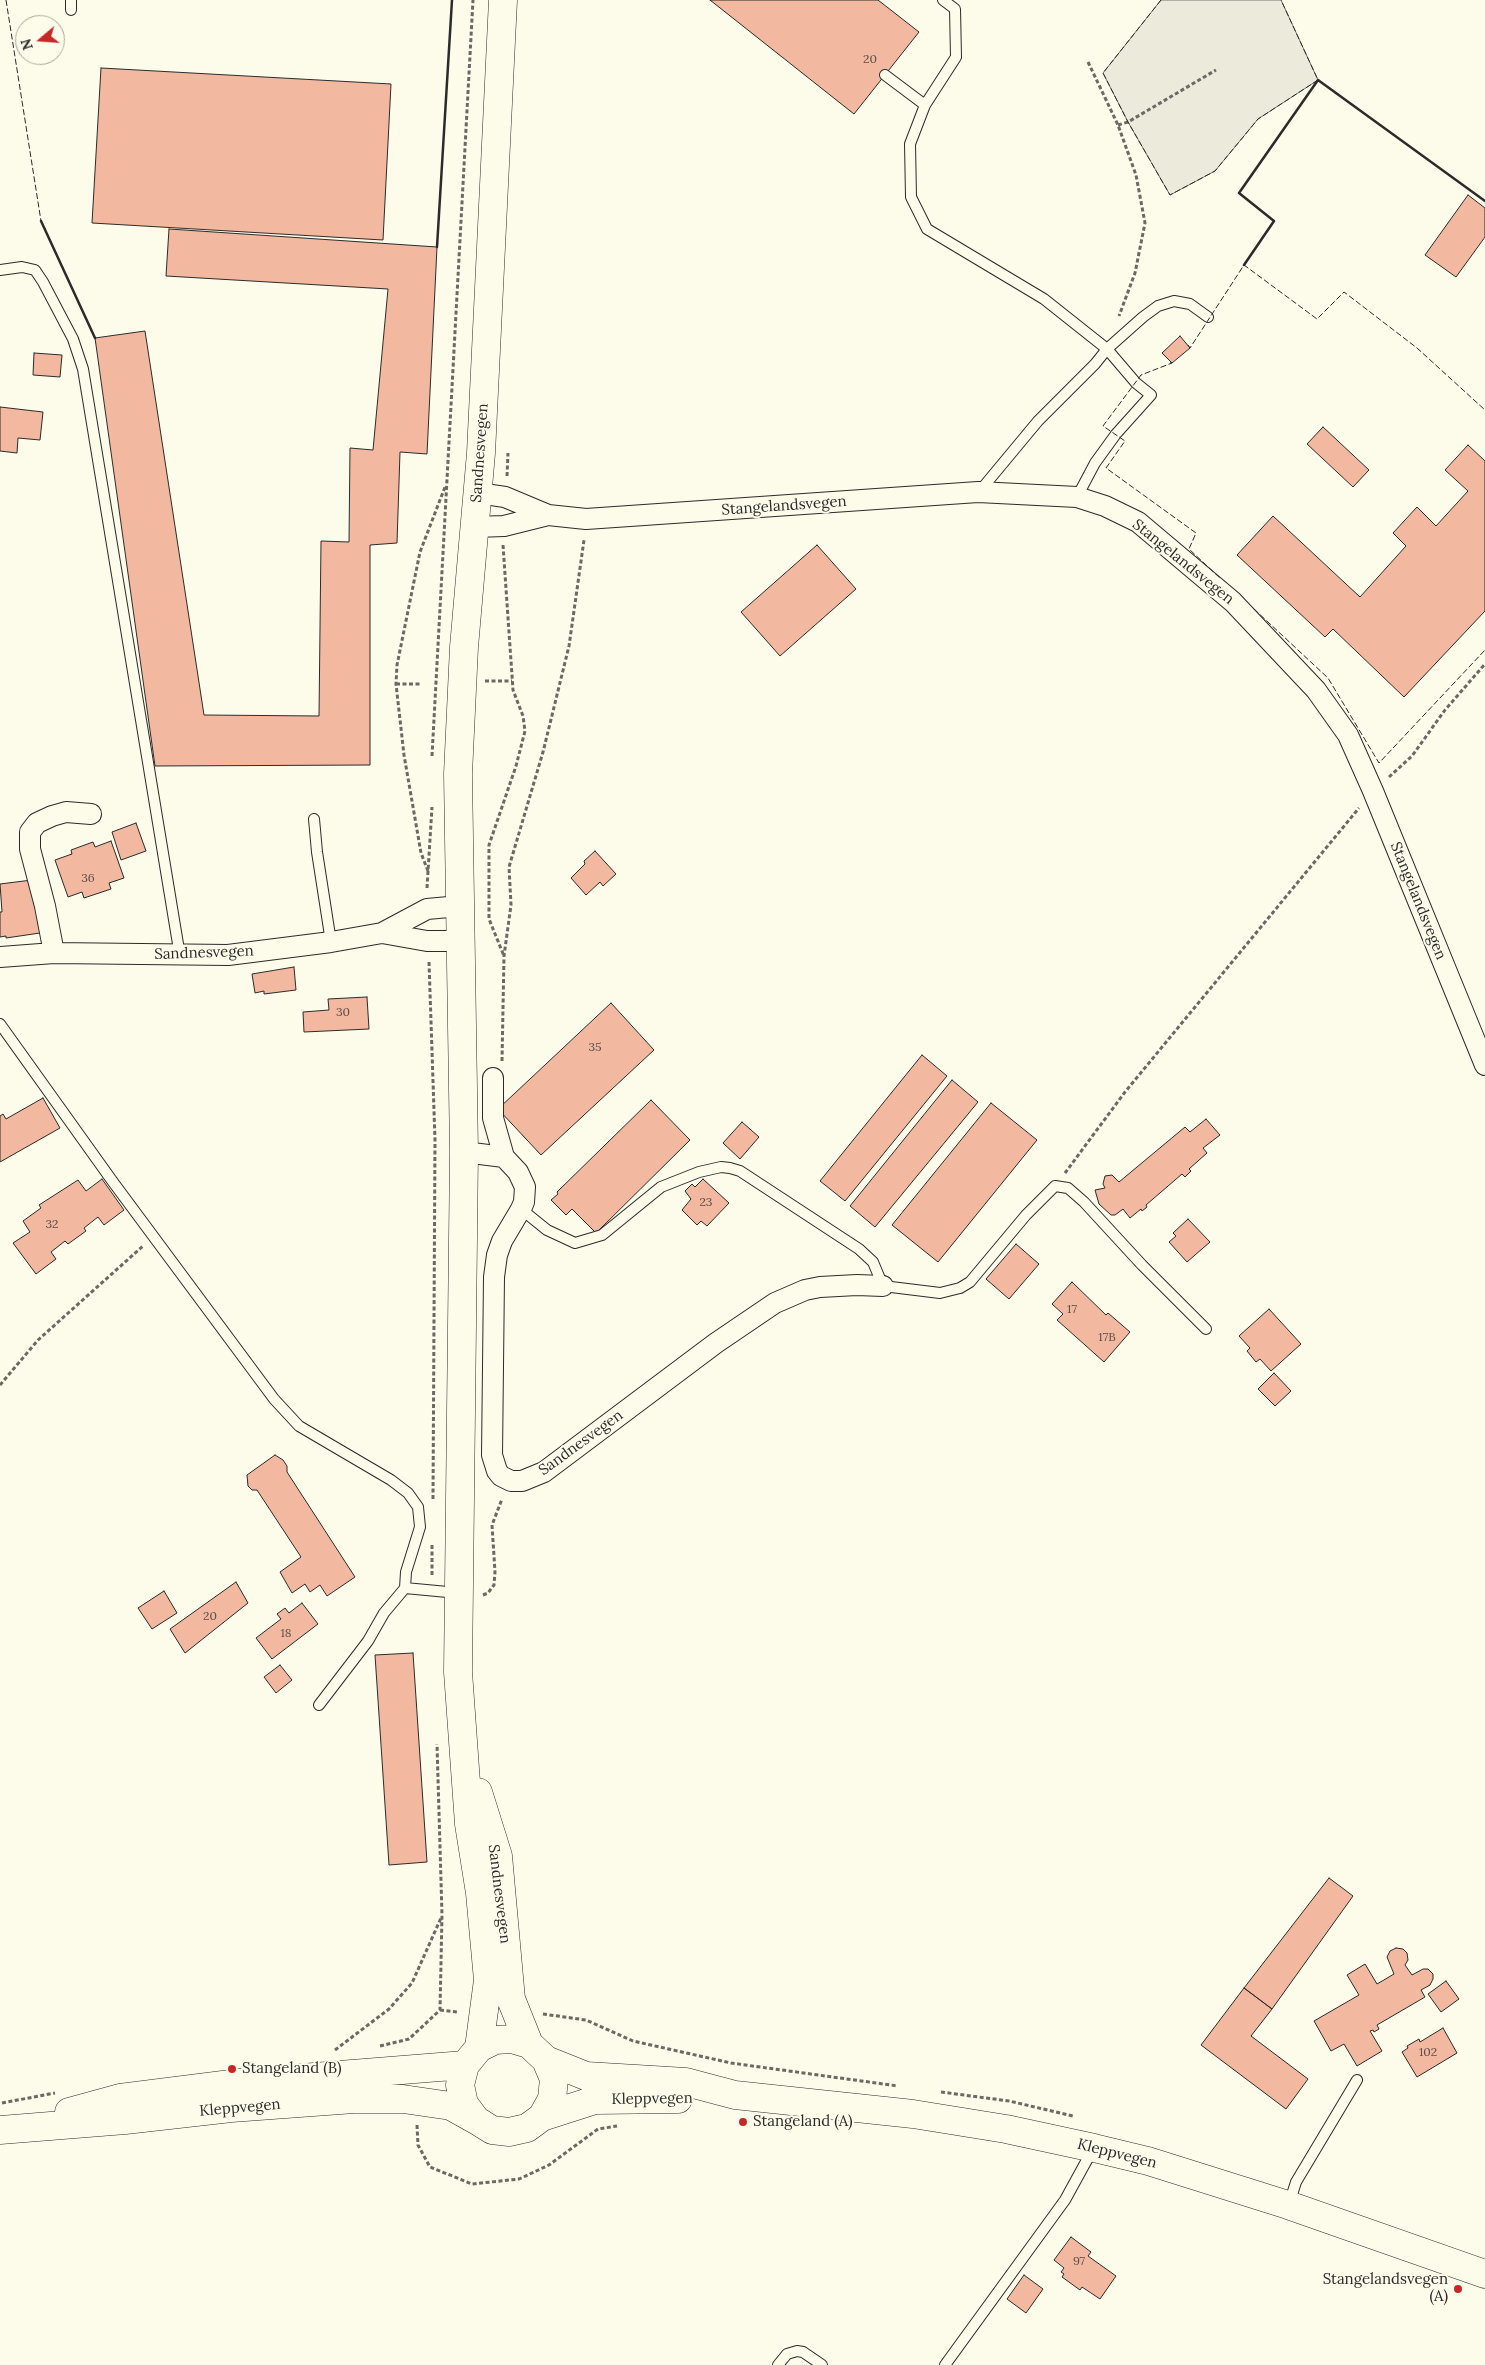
<!DOCTYPE html>
<html>
<head>
<meta charset="utf-8">
<style>
  body { margin:0 }
  #map { position:relative; width:1485px; height:2365px; overflow:hidden; background:#fdfbea; font-family:Lora,serif }
  canvas { display:block }
  .north { position:absolute; left:15px; top:15px; width:50px; height:50px; box-sizing:border-box; background:#fdfbea; border:1px solid #a9a89e; border-radius:50%; rotate:252deg; font-size:14px; font-weight:700; line-height:20px; text-align:center; color:#2b2b2b }
  .north::after { content:''; display:block; margin:auto; width:18px; height:22px; background:#c62828; clip-path:polygon(50% 0,100% 100%,50% 72%,0 100%) }
</style>
</head>
<body>
<div id="map">
<canvas width="1485" height="2365"></canvas>
<div class="north">N</div>
</div>
<script>
const ctx = document.querySelector('canvas').getContext('2d');
ctx.lineJoin = 'round';
function fill(path, color) { ctx.fillStyle = color; ctx.fill(path, 'evenodd'); }
const toPath = rows => new Path2D(rows.map(r => 'M' + r).join(''));
function stroke(path, color, width, dash) { ctx.strokeStyle = color; ctx.lineWidth = width; ctx.lineCap = dash ? 'butt' : 'round'; ctx.setLineDash(dash || []); ctx.stroke(path); }
function drawText(font, color, halo, rows, align = 'center') {
  ctx.font = font + ' Lora,serif'; ctx.lineWidth = 4; ctx.setLineDash([]); ctx.textBaseline = 'middle'; ctx.strokeStyle = halo; ctx.fillStyle = color; for (const [text, x, y, turn = 0] of rows) {
    ctx.save(); ctx.translate(x, y); ctx.rotate((+turn || 0) * Math.PI / 180); ctx.textAlign = isNaN(turn) ? turn : align; if (halo) ctx.strokeText(text, 0, 0); ctx.fillText(text, 0, 0); ctx.restore();
  }
}
const green = toPath([
  [1161,0,1281,0,1318,80,1258,119,1215,171,1170,195,1128,122,1103,73,1161,0]
]);
const building = toPath([
  [710,0,878,0,919,32,854,114,710,0],
  [101,68,391,84,383,240,92,223,101,68],
  [1468,195,1485,208,1485,237,1456,277,1425,255,1468,195],
  [169,229,437,247,427,454,400,452,397,543,370,545,370,765,155,766,95,338,145,331,204,715,319,716,321,541,349,542,350,448,373,450,388,289,166,276,169,229],
  [1180,336,1190,348,1172,363,1162,353,1180,336],
  [34,353,62,355,60,377,33,375,34,353],
  [0,407,43,412,40,440,18,438,17,453,0,451,0,407],
  [1323,427,1369,470,1353,487,1307,444,1323,427],
  [1468,445,1485,461,1485,611,1404,697,1333,629,1325,637,1237,555,1273,516,1360,597,1406,546,1393,533,1417,507,1436,526,1468,491,1445,470,1468,445],
  [817,545,856,589,780,656,741,612,817,545],
  [136,823,146,851,121,860,112,832,136,823],
  [111,841,124,878,109,883,111,889,84,898,82,892,68,897,55,860,72,854,71,850,93,842,95,847,111,841],
  [595,851,616,874,603,886,600,882,586,895,571,878,585,864,584,861,595,851],
  [32,880,40,933,6,938,6,936,0,937,0,912,2,912,0,884,32,880],
  [294,967,296,990,264,994,264,991,255,993,252,974,294,967],
  [367,997,369,1029,304,1032,303,1012,329,1010,328,999,367,997],
  [611,1003,654,1050,541,1155,498,1109,611,1003],
  [922,1055,947,1076,845,1201,820,1181,922,1055],
  [952,1080,978,1102,875,1227,850,1206,952,1080],
  [43,1098,60,1128,0,1162,0,1116,3,1114,6,1119,43,1098],
  [651,1100,690,1140,596,1233,572,1209,566,1215,551,1200,558,1194,557,1192,651,1100],
  [991,1103,1037,1140,938,1262,892,1225,991,1103],
  [1206,1119,1220,1135,1203,1148,1207,1153,1189,1169,1191,1171,1185,1177,1182,1174,1146,1205,1147,1207,1142,1211,1141,1209,1130,1218,1123,1209,1115,1215,1111,1215,1099,1204,1095,1190,1105,1188,1103,1184,1105,1176,1112,1175,1119,1182,1185,1127,1190,1132,1206,1119],
  [742,1122,759,1137,740,1159,723,1143,742,1122],
  [102,1179,124,1210,104,1225,98,1217,84,1228,86,1231,68,1244,65,1241,51,1252,56,1259,36,1274,13,1243,30,1232,23,1221,41,1208,39,1205,78,1180,86,1191,102,1179],
  [703,1179,729,1203,707,1226,701,1221,697,1225,682,1210,691,1199,685,1191,692,1184,695,1187,703,1179],
  [1188,1219,1210,1242,1187,1262,1169,1242,1176,1236,1173,1233,1188,1219],
  [1016,1244,1039,1264,1009,1299,986,1279,1016,1244],
  [1072,1282,1106,1315,1108,1313,1130,1332,1104,1362,1057,1320,1063,1314,1052,1304,1072,1282],
  [1269,1309,1301,1344,1271,1371,1260,1359,1256,1362,1247,1351,1250,1348,1239,1336,1269,1309],
  [1274,1373,1291,1391,1275,1406,1258,1389,1274,1373],
  [275,1455,283,1460,287,1466,287,1472,355,1577,327,1596,320,1585,310,1592,305,1584,292,1593,280,1572,301,1557,257,1490,252,1490,248,1486,247,1475,275,1455],
  [236,1582,248,1603,185,1653,170,1629,236,1582],
  [164,1591,177,1613,152,1629,138,1608,164,1591],
  [302,1603,318,1624,272,1659,256,1638,281,1619,277,1614,285,1608,289,1613,302,1603],
  [413,1653,427,1862,389,1865,375,1655,413,1653],
  [280,1665,292,1680,276,1693,264,1677,280,1665],
  [1329,1878,1353,1896,1272,2009,1244,1988,1329,1878],
  [1396,1948,1403,1949,1407,1953,1408,1960,1405,1965,1412,1975,1423,1969,1428,1969,1433,1974,1433,1979,1430,1985,1421,1990,1425,1997,1377,2025,1379,2029,1374,2032,1373,2030,1370,2031,1382,2051,1357,2066,1344,2044,1331,2051,1314,2021,1359,1995,1347,1975,1365,1964,1377,1984,1394,1974,1387,1957,1390,1951,1396,1948],
  [1446,1981,1459,1999,1441,2012,1428,1994,1446,1981],
  [1244,1988,1272,2009,1251,2036,1308,2079,1286,2109,1201,2045,1244,1988],
  [1443,2028,1457,2053,1417,2077,1402,2052,1408,2048,1407,2046,1419,2039,1420,2042,1443,2028],
  [1071,2237,1091,2252,1088,2256,1116,2276,1100,2299,1082,2287,1080,2290,1062,2277,1064,2274,1061,2272,1064,2268,1054,2260,1071,2237],
  [1024,2275,1043,2289,1026,2313,1007,2299,1024,2275]
]);
const path = toPath([
  [1088,62,1118,125,1136,175,1145,223,1135,273,1119,316],
  [1118,125,1128,122,1216,70],
  [507,476,508,453],
  [503,545,513,690,523,716,525,731,516,766,489,845,489,919,504,956],
  [485,681,512,681],
  [396,684,422,684],
  [432,756,473,0],
  [1389,777,1412,756,1445,710,1485,664],
  [428,871,421,853,404,755,396,684,397,665,420,552,445,487],
  [427,888,432,807],
  [429,962,435,1140,433,1500],
  [502,1061,504,956,511,905,509,867,543,752,569,646,584,540],
  [1065,1173,1125,1092,1359,808],
  [0,1385,38,1340,143,1246],
  [432,1575,432,1544],
  [483,1595,488,1593,494,1585,495,1572,492,1525,502,1499],
  [440,2010,457,2012],
  [543,2014,586,2020,633,2041,731,2063,898,2086],
  [380,2046,409,2039,440,2010,442,1915,437,1744],
  [335,2050,389,2009,412,1983,441,1918],
  [941,2092,1009,2101,1073,2116],
  [2,2103,55,2093],
  [417,2125,418,2145,430,2167,472,2184,519,2179,549,2165,598,2129,617,2126]
]);
const lane = toPath([
  [943,0,955,9,956,57,925,105,910,144,911,197,927,229,1044,299,1107,349,1136,383,1151,395,1116,434,1095,463,1077,497],
  [71,10,71,0],
  [885,75,925,105],
  [0,270,22,267,35,270,43,282,73,339,83,369,180,956],
  [979,492,1038,421,1095,364,1107,349,1143,317,1158,306,1174,301,1190,304,1208,317],
  [314,819,317,852,331,942],
  [0,1024,113,1182,274,1399,299,1426,391,1480,408,1493,418,1507,420,1527,406,1572,405,1588,384,1613,368,1641,319,1705],
  [521,1209,547,1230,575,1243,602,1235,661,1187,699,1172,721,1167,730,1168,740,1171,859,1249,873,1262,883,1286,940,1293,960,1288,970,1282,1026,1215,1055,1186,1068,1188,1084,1202,1142,1265,1206,1329],
  [405,1588,458,1593],
  [1289,2204,1296,2182,1357,2080],
  [778,2365,787,2354,797,2351,803,2352,822,2365],
  [945,2365,1065,2200,1093,2149]
]);
const street = toPath([
  [478,493,505,497,548,515,586,519,978,492,1077,497,1105,506,1138,522,1233,602,1316,690,1348,735,1373,791,1485,1065],
  [475,527,504,526,548,515],
  [382,933,427,941,461,941],
  [54,953,45,906,30,849,30,832,37,823,52,816,66,812,91,814],
  [0,957,54,953,228,955,331,942,382,933,427,909,460,906],
  [493,1078,493,1118,504,1157],
  [464,1152,504,1157,518,1172,525,1187,524,1202,521,1209,502,1241,497,1255,494,1277,492,1455,497,1471,501,1476,511,1481,522,1481,544,1472,716,1343,775,1303,805,1290,820,1287,857,1285,883,1286]
]);
const primary = toPath([
  [478,1792,498,1856,511,1999,529,2044],
  [479,2048,488,1980,480,1893,469,1824,458,1672,464,1152,458,774,464,647,481,453,503,0],
  [546,2060,554,2079,552,2099,542,2117,527,2128,509,2132,492,2130,476,2120,464,2104,460,2085,465,2065,479,2048,495,2040,512,2039,529,2044,546,2060,586,2076,686,2082,735,2095,913,2114,1006,2129,1094,2148,1148,2161,1288,2205,1485,2274],
  [69,2112,120,2098,239,2083,465,2065],
  [542,2117,595,2100,678,2099],
  [0,2130,125,2120,231,2108,354,2099,403,2099,451,2106,476,2120]
]);
const fence = toPath([
  [6,0,41,221],
  [1161,0,1103,73,1128,122,1170,195,1215,171,1258,119,1318,80,1281,0],
  [1188,345,1190,348,1244,265,1317,319,1344,292,1417,348,1485,410],
  [1170,362,1172,363,1141,375,1103,426,1125,441,1106,468,1196,533,1189,549,1221,579],
  [1254,609,1328,678,1379,763,1485,650]
]);
const wall = toPath([
  [41,221,95,338],
  [437,247,452,0],
  [1244,265,1274,221,1239,193,1318,80,1485,201]
]);
const markers = [
  [232,2069,5,"#c62828"],
  [743,2122,5,"#c62828"],
  [1458,2289,5,"#c62828"]
];
const numberNames = [
  ["20",870,60],
  ["36",88,879],
  ["30",343,1013],
  ["35",595,1048],
  ["23",706,1203],
  ["32",52,1225],
  ["17",1072,1310],
  ["17B",1107,1338],
  ["20",210,1617],
  ["18",286,1634],
  ["102",1428,2053],
  ["97",1079,2262]
];
const streetNames = [
  ["Sandnesvegen",480,453,-86],
  ["Stangelandsvegen",784,506,-4],
  ["Stangelandsvegen",1183,562,39],
  ["Stangelandsvegen",1418,901,68],
  ["Sandnesvegen",204,953,-2],
  ["Sandnesvegen",581,1443,-36],
  ["Sandnesvegen",499,1894,83],
  ["Kleppvegen",652,2099,-1],
  ["Kleppvegen",240,2108,-5],
  ["Kleppvegen",1117,2154,14]
];
const poiNames = [
  ["Stangeland (B)",242,2069],
  ["Stangeland (A)",753,2122],
  ["Stangelandsvegen",1448,2280,"right"],
  ["(A)",1448,2297,"right"]
];
fill(green, '#ecebdb');
stroke(green, '#74746e', 1);
fill(building, '#f2b8a0');
stroke(building, '#2b2b2b', 1);
stroke(lane, '#2b2b2b', 12);
stroke(street, '#2b2b2b', 22);
stroke(primary, '#2b2b2b', 29);
stroke(path, '#6a6964', 3, [4, 2.5]);
stroke(lane, '#fdfbea', 10);
stroke(street, '#fdfbea', 20);
stroke(primary, '#fdfbea', 28);
stroke(fence, '#2b2b2b', 1, [6, 2.5]);
stroke(wall, '#2b2b2b', 2.5);
for (const [x, y, r, color] of markers) { const dot = new Path2D(); dot.arc(x, y, r, 0, 2 * Math.PI); ctx.fillStyle = color; ctx.fill(dot); stroke(dot, '#fdfbea', 2); }
drawText('12px', '#5d4e48', null, numberNames);
drawText('15px', '#2b2b2b', '#fdfbea', streetNames);
drawText('15px', '#2b2b2b', '#fdfbea', poiNames, 'left');
</script>
</body>
</html>
